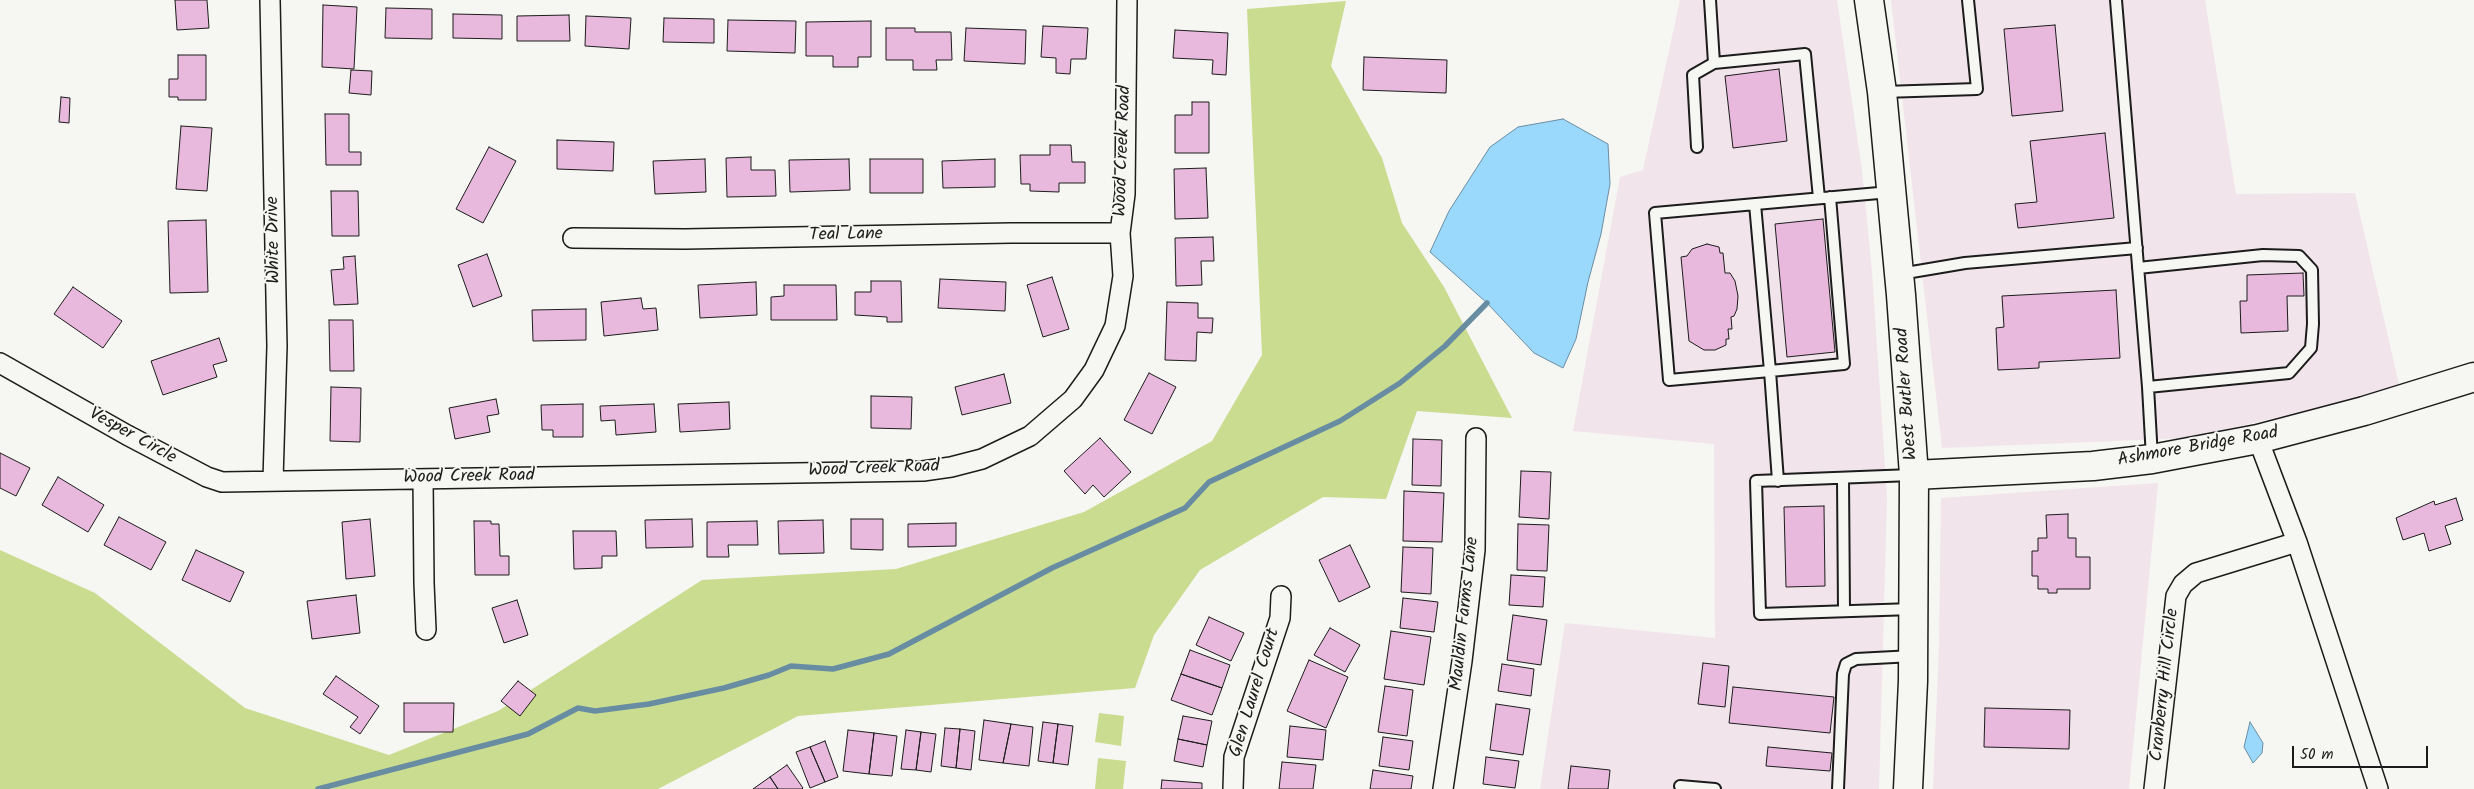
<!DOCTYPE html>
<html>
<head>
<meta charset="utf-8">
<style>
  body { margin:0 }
  #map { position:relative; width:2474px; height:789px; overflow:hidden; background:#f6f6f2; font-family:Kalam,sans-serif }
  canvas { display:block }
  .scale { position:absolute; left:2292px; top:746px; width:136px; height:22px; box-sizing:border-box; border:2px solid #1c1c1c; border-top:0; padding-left:6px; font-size:15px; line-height:18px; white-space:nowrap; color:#1c1c1c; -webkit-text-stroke:4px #f6f6f2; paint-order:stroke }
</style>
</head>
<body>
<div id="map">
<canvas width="2474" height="789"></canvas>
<div class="scale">50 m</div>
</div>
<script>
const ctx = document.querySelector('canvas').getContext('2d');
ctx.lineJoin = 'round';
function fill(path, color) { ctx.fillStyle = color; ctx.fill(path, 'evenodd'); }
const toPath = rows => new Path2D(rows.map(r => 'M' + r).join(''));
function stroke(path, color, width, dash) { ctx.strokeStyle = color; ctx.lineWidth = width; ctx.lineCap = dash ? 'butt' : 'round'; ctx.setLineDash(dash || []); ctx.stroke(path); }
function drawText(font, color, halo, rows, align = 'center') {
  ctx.font = font + ' Kalam,sans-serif'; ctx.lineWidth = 4; ctx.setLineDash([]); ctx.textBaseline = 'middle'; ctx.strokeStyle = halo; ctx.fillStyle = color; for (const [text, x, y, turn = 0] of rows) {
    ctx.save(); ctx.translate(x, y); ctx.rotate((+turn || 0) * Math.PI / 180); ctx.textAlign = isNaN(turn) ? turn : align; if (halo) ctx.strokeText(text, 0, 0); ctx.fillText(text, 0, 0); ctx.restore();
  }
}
const built = toPath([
  [1680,0,1837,0,1862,170,1872,272,1887,497,1879,789,1540,789,1565,623,1715,638,1714,444,1573,431,1620,177,1643,170],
  [1891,0,2205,0,2236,194,2355,193,2400,389,2189,438,1942,448],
  [2158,483,2129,789,1933,789,1939,646,1941,498]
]);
const green = toPath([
  [1346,1,1331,66,1382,158,1402,223,1444,287,1512,418,1417,411,1386,499,1323,497,1200,570,1154,635,1135,688,798,716,658,789,0,789,0,550,95,593,245,708,389,755,498,711,702,580,896,569,1084,512,1212,441,1262,355,1247,9],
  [1099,713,1124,716,1121,746,1095,742],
  [1098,758,1126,761,1123,789,1095,789]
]);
const water = toPath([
  [1563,119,1608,144,1610,184,1601,234,1588,282,1576,339,1563,368,1534,353,1487,303,1430,252,1449,211,1490,147,1518,127,1563,119],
  [2250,722,2263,743,2262,753,2253,763,2244,747,2250,722]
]);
const stream = toPath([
  [318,789,528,734,578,708,595,711,649,704,724,688,769,675,791,666,833,669,889,654,1052,568,1185,508,1209,482,1340,421,1400,383,1445,346,1487,303]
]);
const building = toPath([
  [175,0,207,0,209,28,177,30,175,0],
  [323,5,357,7,354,69,322,67,323,5],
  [386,8,432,9,432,39,385,38,386,8],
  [453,14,502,15,502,39,453,38,453,14],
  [569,15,570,41,517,41,517,16,569,15],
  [586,16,631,18,629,49,585,46,586,16],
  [664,18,714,19,714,43,663,42,664,18],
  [728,20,796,21,795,53,727,51,728,20],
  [871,21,871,57,858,57,858,67,833,67,833,56,806,56,806,22,871,21],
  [2055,25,2063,111,2012,116,2004,29,2055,25],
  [1043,26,1088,28,1086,59,1071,59,1070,74,1056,73,1056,58,1041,57,1043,26],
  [886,28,915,28,915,32,951,32,952,60,936,60,937,70,913,70,913,60,886,60,886,28],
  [966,28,1026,30,1025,64,964,61,966,28],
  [1175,30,1228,33,1226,75,1212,74,1213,60,1173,58,1175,30],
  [178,55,206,55,206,100,178,100,178,97,169,97,169,79,178,79,178,55],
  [1364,57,1447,60,1446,93,1363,90,1364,57],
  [1779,69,1787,141,1733,148,1725,76,1779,69],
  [351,70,372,71,371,95,349,93,351,70],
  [61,97,70,98,69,123,59,122,61,97],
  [1192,102,1209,102,1209,153,1175,153,1175,115,1192,115,1192,102],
  [325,114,349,114,349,152,361,152,361,165,326,165,325,114],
  [181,126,212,128,207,191,176,189,181,126],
  [2105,133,2114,218,2018,228,2015,204,2037,202,2030,141,2105,133],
  [557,140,614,142,613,171,557,169,557,140],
  [1050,145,1071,145,1072,162,1085,162,1085,183,1059,183,1059,192,1030,191,1030,184,1021,184,1020,155,1050,155,1050,145],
  [489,147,516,161,483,223,456,209,489,147],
  [751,157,751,170,775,170,776,196,727,197,726,158,751,157],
  [705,159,706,192,655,194,653,161,705,159],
  [849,159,850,190,790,192,789,160,849,159],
  [870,159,923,159,923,193,870,193,870,159],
  [995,159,995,187,943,188,942,161,995,159],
  [1206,168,1208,218,1175,219,1174,169,1206,168],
  [331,191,358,191,359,236,332,236,331,191],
  [1823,219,1835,352,1787,357,1775,224,1823,219],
  [206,220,208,292,170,293,168,221,206,220],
  [1213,237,1214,261,1201,261,1202,285,1176,286,1175,238,1213,237],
  [1707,244,1719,247,1720,253,1723,253,1725,273,1730,273,1735,281,1738,296,1737,309,1734,316,1731,317,1732,329,1728,329,1729,339,1726,339,1726,345,1715,350,1704,350,1689,341,1681,257,1687,256,1692,249,1707,244],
  [487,254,502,296,473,307,458,265,487,254],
  [355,256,358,304,334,305,331,270,344,269,343,257,355,256],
  [2303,273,2304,296,2287,296,2288,331,2241,333,2240,301,2247,301,2247,275,2303,273],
  [1052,277,1069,329,1043,337,1027,285,1052,277],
  [940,279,1006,282,1005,311,938,308,940,279],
  [871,281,901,281,902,322,887,322,887,317,855,315,855,292,871,292,871,281],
  [756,282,757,315,700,318,698,285,756,282],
  [784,285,836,285,837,320,771,320,771,297,784,296,784,285],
  [73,287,122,321,103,348,54,314,73,287],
  [2116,290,2120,358,2039,362,2039,368,1998,370,1996,328,2004,327,2002,296,2116,290],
  [641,298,643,309,656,308,658,330,604,336,601,302,641,298],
  [1167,302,1198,303,1198,318,1213,318,1212,333,1197,332,1196,361,1165,360,1167,302],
  [586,309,586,340,533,341,532,310,586,309],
  [329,320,353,320,354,371,330,371,329,320],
  [219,338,227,361,213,365,217,377,163,395,151,361,219,338],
  [1149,373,1176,387,1152,434,1124,420,1149,373],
  [1004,374,1011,403,962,415,955,387,1004,374],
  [331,387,361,388,360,442,330,441,331,387],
  [871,396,912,397,911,429,871,428,871,396],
  [496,399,499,414,487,416,490,432,455,439,449,408,496,399],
  [729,402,730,429,680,432,678,404,729,402],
  [583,404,583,437,553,437,553,430,542,430,541,405,583,404],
  [654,404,656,432,616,435,615,420,601,421,600,406,654,404],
  [1100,438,1131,472,1104,497,1093,485,1085,494,1064,471,1100,438],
  [1413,439,1442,440,1441,486,1412,485,1413,439],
  [0,453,30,468,16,496,0,488,0,453],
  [1521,471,1551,472,1549,519,1519,517,1521,471],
  [58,477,104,505,88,532,42,505,58,477],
  [1404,491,1444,493,1442,542,1403,541,1404,491],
  [2456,498,2463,520,2445,526,2451,544,2429,551,2424,533,2403,540,2396,518,2434,501,2435,505,2456,498],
  [1824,506,1825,586,1786,587,1784,507,1824,506],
  [2068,514,2068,538,2076,538,2076,557,2090,557,2090,589,2057,589,2057,593,2048,593,2048,589,2038,589,2038,576,2032,576,2032,551,2038,551,2038,538,2047,538,2046,515,2068,514],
  [119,517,166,542,151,570,104,545,119,517],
  [370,519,375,576,346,579,342,522,370,519],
  [692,519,693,547,646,548,645,520,692,519],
  [851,519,883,519,883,550,851,549,851,519],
  [823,520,824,553,779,554,778,521,823,520],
  [474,521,491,521,491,524,499,524,500,556,509,556,509,575,475,575,474,521],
  [757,521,758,545,728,545,729,557,707,557,707,522,757,521],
  [956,523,956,546,908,547,908,524,956,523],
  [1518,524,1549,525,1547,571,1517,570,1518,524],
  [573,531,616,531,617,556,602,556,602,568,574,569,573,531],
  [1350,545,1370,587,1339,602,1319,560,1350,545],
  [1403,547,1433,548,1431,594,1401,592,1403,547],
  [196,550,244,572,230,602,182,580,196,550],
  [1511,575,1545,577,1543,607,1509,605,1511,575],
  [356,595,360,633,312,639,307,601,356,595],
  [1403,598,1438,602,1434,632,1400,628,1403,598],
  [517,600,528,635,504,643,492,608,517,600],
  [1513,615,1547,620,1541,665,1507,660,1513,615],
  [1209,617,1244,633,1231,661,1196,645,1209,617],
  [1330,628,1360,645,1345,672,1314,655,1330,628],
  [1391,631,1431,637,1424,685,1384,679,1391,631],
  [1190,650,1230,665,1222,688,1181,674,1190,650],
  [1309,660,1348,677,1326,728,1287,711,1309,660],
  [1703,663,1729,666,1725,707,1698,704,1703,663],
  [1502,664,1534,669,1531,696,1498,691,1502,664],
  [1181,674,1222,688,1212,715,1171,700,1181,674],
  [336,676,379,706,360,734,350,727,358,717,323,694,336,676],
  [518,681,536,695,520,716,501,701,518,681],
  [1385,686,1413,690,1407,736,1378,732,1385,686],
  [1733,687,1834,697,1830,733,1729,723,1733,687],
  [404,703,454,703,453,732,404,732,404,703],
  [1496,704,1530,709,1523,755,1490,750,1496,704],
  [1985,708,2070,710,2069,749,1984,747,1985,708],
  [1183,716,1212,721,1207,745,1178,739,1183,716],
  [984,720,1011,724,1003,763,979,760,984,720],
  [1043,722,1058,724,1053,763,1038,761,1043,722],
  [1011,724,1033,727,1029,766,1003,763,1011,724],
  [1058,724,1073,726,1068,765,1053,763,1058,724],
  [1290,726,1326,730,1323,760,1287,757,1290,726],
  [945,728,960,729,956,768,941,766,945,728],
  [960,729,975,731,971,770,956,768,960,729],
  [848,730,874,733,869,774,843,771,848,730],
  [906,730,921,732,916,770,901,769,906,730],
  [921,732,936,734,931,772,916,770,921,732],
  [874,733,897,736,892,776,869,774,874,733],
  [1383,737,1413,741,1409,770,1379,766,1383,737],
  [1178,739,1207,745,1203,767,1174,761,1178,739],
  [825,741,838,777,825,782,810,747,825,741],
  [810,747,825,782,810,788,796,752,810,747],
  [1768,747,1832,753,1830,771,1766,766,1768,747],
  [1486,757,1519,761,1515,788,1483,784,1486,757],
  [1282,762,1316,765,1313,789,1279,789,1282,762],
  [787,765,803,788,802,789,778,789,770,777,787,765],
  [1571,766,1610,770,1608,789,1568,789,1571,766],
  [1373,770,1413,776,1411,789,1370,789,1373,770],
  [770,777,778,789,753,789,770,777],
  [1162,780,1202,783,1202,789,1161,789,1162,780]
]);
const service = toPath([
  [1710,0,1714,63,1805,54,1819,198],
  [2116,0,2148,387,2152,458],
  [1883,92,1977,89,1968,0],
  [1697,147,1693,75,1714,63],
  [1755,204,1770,371,1844,364,1830,197],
  [2138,268,2263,255,2299,256,2312,270,2313,324,2311,348,2289,373,2148,387],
  [1900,274,1965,263,2137,248],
  [1912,475,1756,481,1760,614,1913,609],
  [1843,478,1844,611],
  [1778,481,1770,371,1669,380,1655,213,1890,192],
  [1680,786,1715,789],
  [1838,789,1843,674,1846,664,1856,659,1913,656]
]);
const minor = toPath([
  [270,0,277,346,273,480],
  [573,238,685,239,1011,233,1120,233],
  [0,363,127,435,207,477,222,482,923,471,951,467,982,459,1030,436,1073,399,1094,370,1115,326,1123,276,1120,233,1125,194,1127,0],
  [2258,439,2297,542,2378,789],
  [423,479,424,583,426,630],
  [1233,789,1234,757,1280,618,1281,596],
  [1443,789,1462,661,1475,550,1476,438],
  [2154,789,2176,596,2183,584,2196,573,2297,542]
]);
const secondary = toPath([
  [1914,475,2093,466,2152,459,2258,439,2364,411,2474,377]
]);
const primary = toPath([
  [1869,0,1882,92,1901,295,1914,475,1913,681,1908,789]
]);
const streetNames = [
  ["Wood Creek Road",1124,151,-88],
  ["Teal Lane",846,236,-1],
  ["White Drive",275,240,-91],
  ["West Butler Road",1908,394,-94],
  ["Vesper Circle",132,437,29],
  ["Ashmore Bridge Road",2198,448,-10],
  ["Wood Creek Road",874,470,-2],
  ["Wood Creek Road",469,478,-1],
  ["Mauldin Farms Lane",1466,614,-84],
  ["Cranberry Hill Circle",2166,685,-84],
  ["Glen Laurel Court",1256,693,-73]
];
fill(built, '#f2e4eb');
fill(green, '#cadc90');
fill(water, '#9bd9fc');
stroke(water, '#688da2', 1);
stroke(stream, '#688da2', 5.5);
fill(building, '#e8b9dc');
stroke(building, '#1c1c1c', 1);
stroke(service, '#1c1c1c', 14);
stroke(minor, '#1c1c1c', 22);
stroke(secondary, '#1c1c1c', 31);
stroke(primary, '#1c1c1c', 31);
stroke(service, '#f6f6f2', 10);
stroke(minor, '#f6f6f2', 19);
stroke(secondary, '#f6f6f2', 28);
stroke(primary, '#f6f6f2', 28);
drawText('18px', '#1c1c1c', '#f6f6f2', streetNames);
</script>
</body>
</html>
